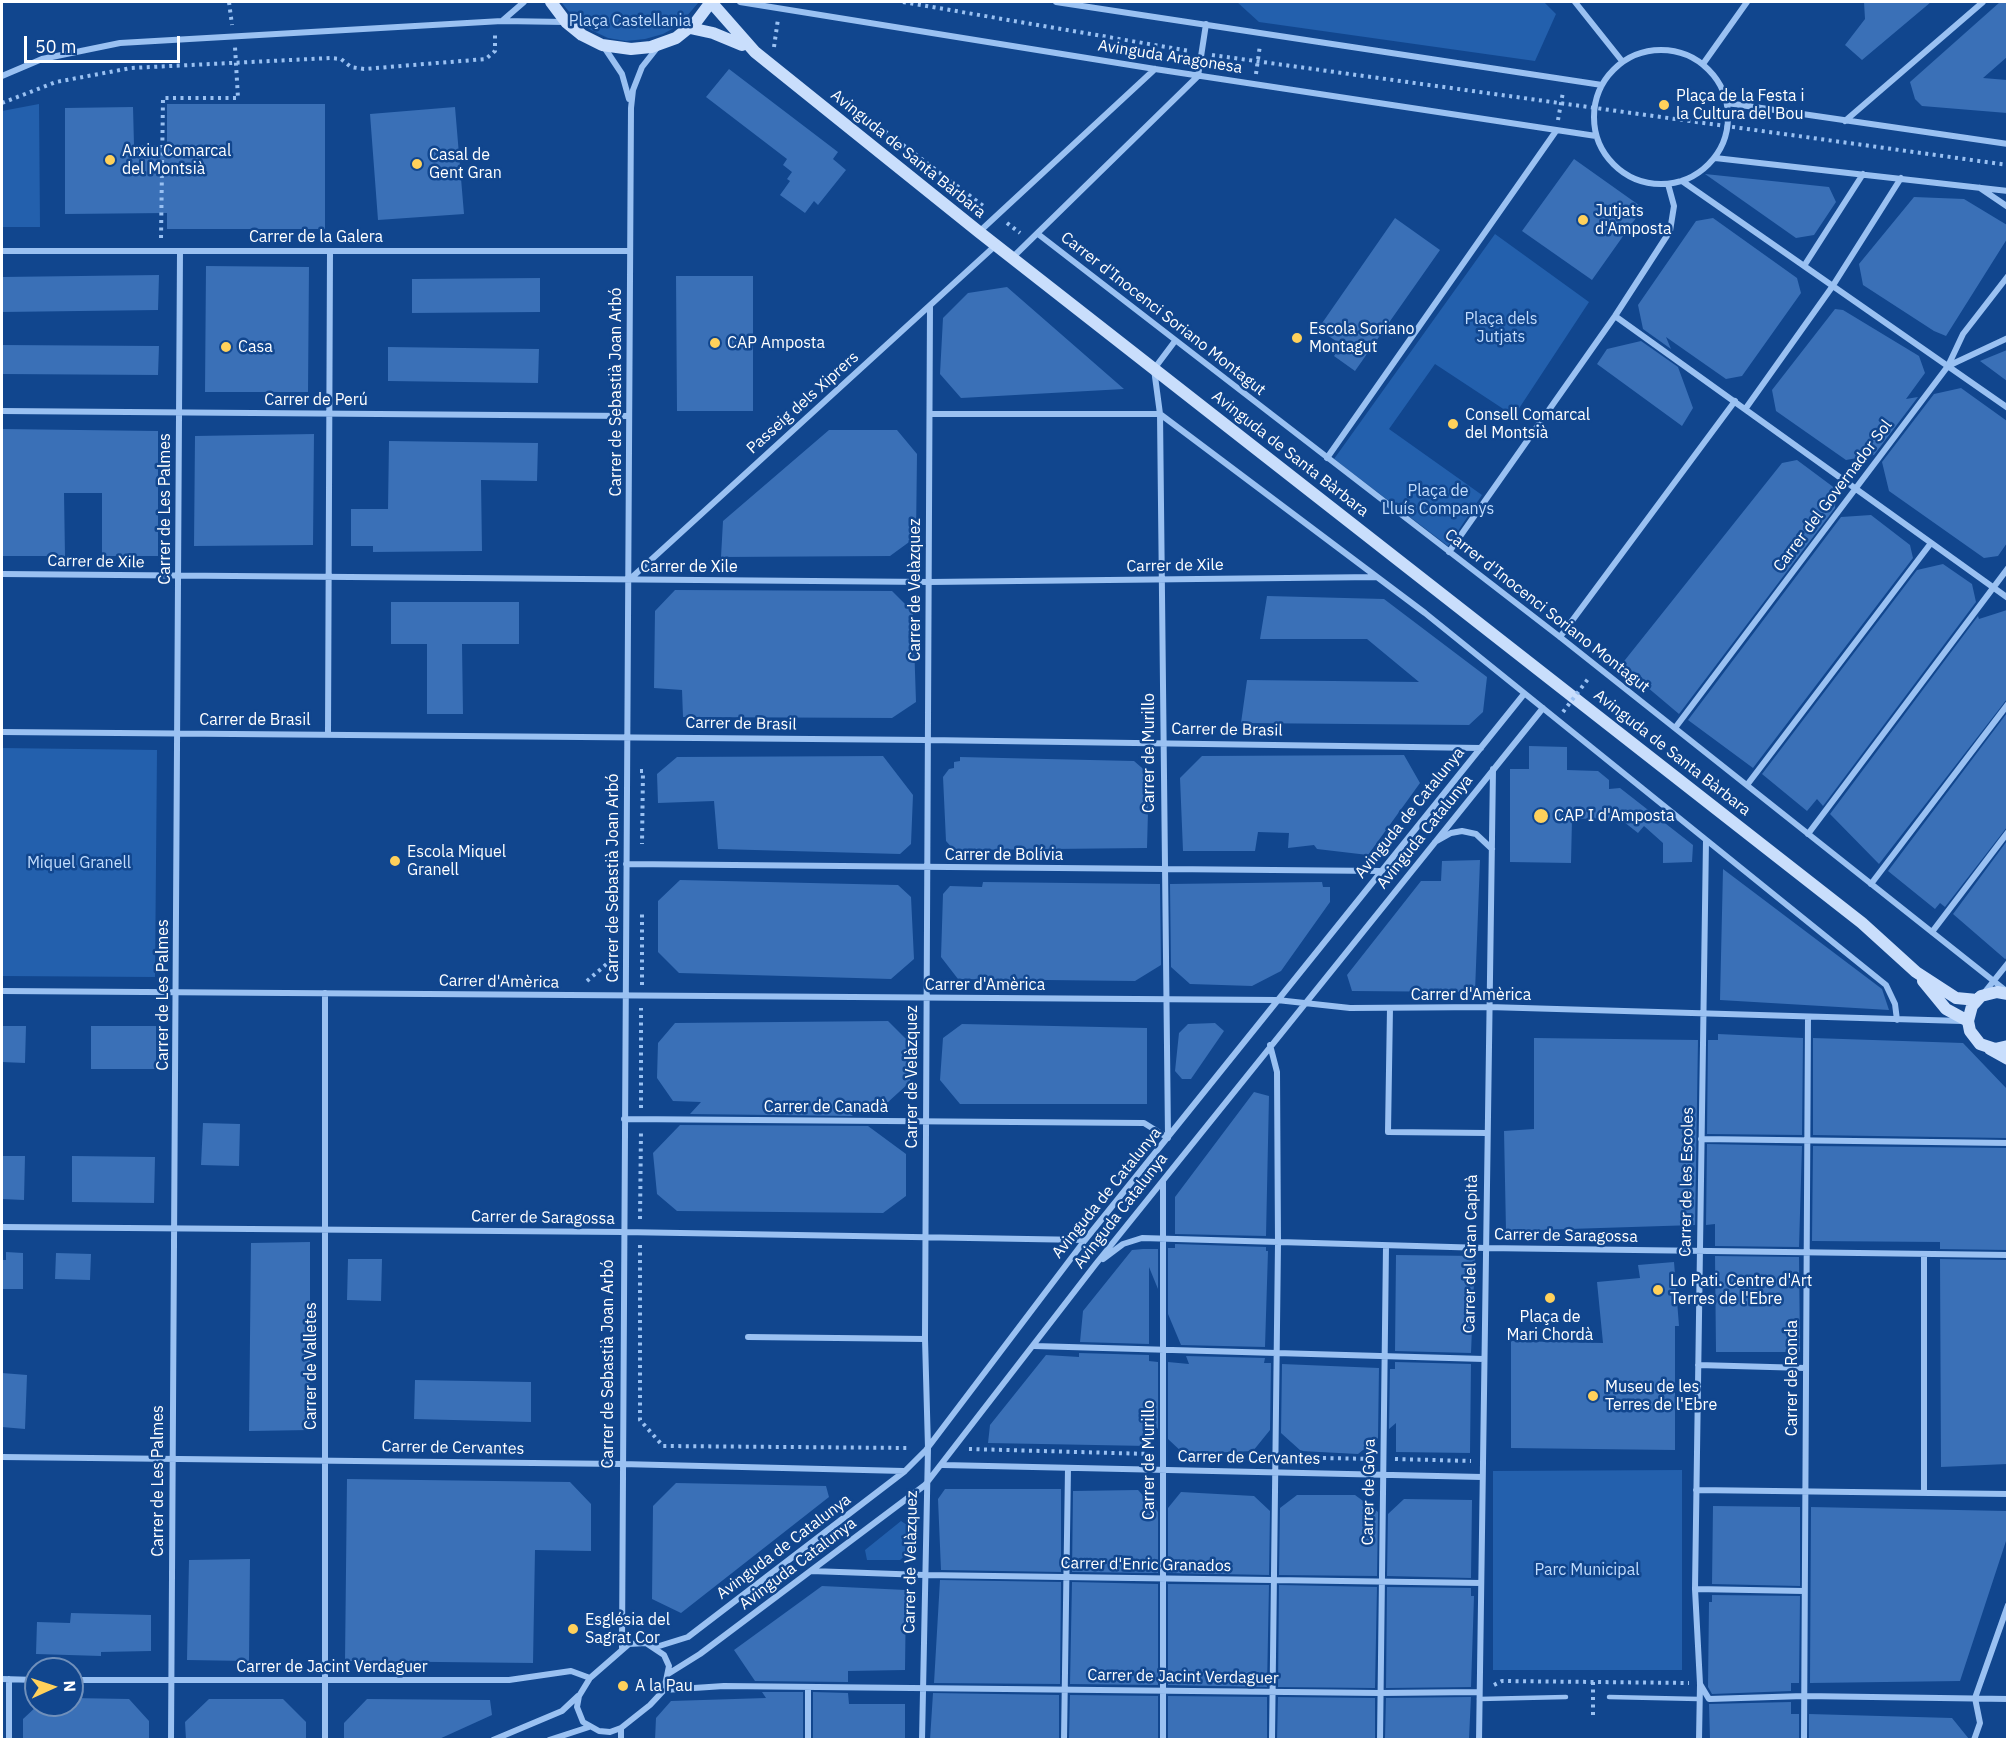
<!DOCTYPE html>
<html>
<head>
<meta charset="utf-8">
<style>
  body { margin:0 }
  #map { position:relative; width:2009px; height:1741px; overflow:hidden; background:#11468e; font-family:"IBM Plex Sans",sans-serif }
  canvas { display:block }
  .frame { position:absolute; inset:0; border:3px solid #fff; pointer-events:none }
  .north { position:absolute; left:24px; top:1657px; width:60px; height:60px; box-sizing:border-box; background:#11468e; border:2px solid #7090bb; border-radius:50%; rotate:87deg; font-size:16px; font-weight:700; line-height:24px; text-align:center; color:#fff }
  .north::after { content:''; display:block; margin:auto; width:21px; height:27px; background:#ffd15b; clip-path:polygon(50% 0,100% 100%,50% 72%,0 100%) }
  .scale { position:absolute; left:24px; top:36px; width:156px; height:27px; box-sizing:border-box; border:3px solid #fff; border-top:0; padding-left:8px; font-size:18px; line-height:21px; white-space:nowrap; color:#fff; -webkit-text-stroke:4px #11468e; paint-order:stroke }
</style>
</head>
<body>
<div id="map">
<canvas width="2009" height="1741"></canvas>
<div class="frame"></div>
<div class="north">N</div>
<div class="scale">50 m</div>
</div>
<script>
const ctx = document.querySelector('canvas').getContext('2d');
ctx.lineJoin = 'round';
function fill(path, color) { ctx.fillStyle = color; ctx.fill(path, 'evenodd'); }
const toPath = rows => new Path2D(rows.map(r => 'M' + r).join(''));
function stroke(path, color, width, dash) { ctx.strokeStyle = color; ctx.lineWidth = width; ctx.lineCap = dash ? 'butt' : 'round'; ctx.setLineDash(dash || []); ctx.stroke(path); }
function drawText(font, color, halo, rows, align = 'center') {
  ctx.font = font + ' "IBM Plex Sans",sans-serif'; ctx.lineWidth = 5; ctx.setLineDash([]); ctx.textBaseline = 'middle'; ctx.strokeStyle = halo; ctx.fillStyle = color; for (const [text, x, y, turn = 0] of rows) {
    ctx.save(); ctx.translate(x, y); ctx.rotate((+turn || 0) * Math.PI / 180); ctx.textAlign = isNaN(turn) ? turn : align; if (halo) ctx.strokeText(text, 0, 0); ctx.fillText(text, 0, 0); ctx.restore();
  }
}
const green = toPath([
  [561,2,699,2,679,25,663,34,645,39,626,41,608,38,591,30,576,20],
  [1237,2,1544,2,1556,14,1535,61,1259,22],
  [39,104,40,227,2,227,2,111],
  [1495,234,1589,302,1514,416,1435,364,1389,429,1482,495,1448,546,1334,459],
  [2,748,157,750,155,977,2,976],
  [1682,1470,1682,1670,1493,1670,1493,1471],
  [901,1521,910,1527,910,1551,900,1560,867,1560,865,1550]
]);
const building = toPath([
  [1864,2,1931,2,1862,60,1845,45,1865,19],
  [2000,2,2007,2,2007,57,1983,78,2007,80,2007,113,1922,106,1915,99,1910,82],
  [729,69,838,152,833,159,846,170,818,205,814,201,805,213,780,195,790,181,787,179,792,172,783,165,787,159,706,97],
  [167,104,325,104,325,229,167,229,167,213,65,214,65,108,133,107,134,145,167,145],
  [455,107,464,214,378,220,370,114],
  [1574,159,1643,208,1592,280,1522,231],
  [1705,174,1829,187,1836,202,1814,235,1796,238],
  [1914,197,1964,199,2007,225,2007,239,1946,336,1934,331,1863,285,1859,264],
  [1395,218,1440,250,1355,371,1334,356,1342,345,1318,329],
  [1713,218,1797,278,1801,293,1742,376,1726,379,1666,337,1671,349,1643,329,1638,305,1696,221],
  [206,266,309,267,308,392,205,392],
  [159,275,158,310,2,312,2,277],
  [676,276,753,276,753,411,677,411],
  [540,278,540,312,412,313,412,279],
  [1007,287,1124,389,961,398,940,374,943,318,968,293],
  [1835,309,1843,310,1919,356,1925,373,1906,399,1918,397,1874,455,1846,460,1776,411,1772,390],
  [1641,341,1678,367,1693,408,1682,426,1597,364,1607,349],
  [2,345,159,346,158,375,2,374],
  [388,347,539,349,538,383,388,381],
  [2007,350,2007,381,1980,361],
  [1961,388,2007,421,2007,543,1998,556,1984,558,1889,491,1882,462,1934,394],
  [2,429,158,431,158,556,102,556,102,493,64,493,65,556,2,556],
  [829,430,897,430,917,454,916,537,890,556,721,557,723,521],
  [314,434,313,545,194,546,195,436],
  [389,441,538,443,537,481,481,480,482,551,373,552,373,546,351,546,351,509,388,509],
  [1797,460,1836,489,1835,508,1679,714,1621,665,1782,463],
  [1871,515,1910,545,1913,558,1753,768,1688,720,1841,517],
  [1943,564,1972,584,1976,602,1823,806,1817,799,1807,811,1762,774,1917,570],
  [675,590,892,591,913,612,916,702,892,718,683,717,682,690,654,688,655,611],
  [1267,596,1384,599,1487,677,1483,712,1469,725,1241,723,1247,680,1419,682,1367,639,1260,639],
  [391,602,519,602,519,644,462,644,463,714,427,714,427,644,391,644],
  [2007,610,2007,699,1879,864,1830,814,1978,616,1979,619],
  [2007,713,2007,827,1945,907,1940,903,1935,909,1888,871],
  [1529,746,1567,747,1567,770,1598,771,1609,780,1609,789,1620,788,1693,845,1692,862,1663,863,1663,843,1644,826,1638,833,1619,818,1572,819,1571,863,1510,862,1510,769,1529,769],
  [1404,755,1420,783,1368,855,1317,849,1314,845,1288,848,1289,833,1258,832,1255,851,1183,851,1180,778,1202,756],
  [883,756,913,795,911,844,900,854,718,849,714,801,658,803,657,774,677,757],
  [960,757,1134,761,1149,774,1147,848,954,850,946,841,943,777,949,769,954,768,954,762,960,761],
  [2007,841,2007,958,2005,959,1953,914],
  [1480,860,1475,992,1352,991,1347,975,1421,881,1441,881,1442,861],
  [1723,869,1882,989,1889,1010,1720,1000],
  [680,880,898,885,911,897,914,959,891,979,679,973,658,952,658,901],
  [983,882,1160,884,1161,965,1135,981,958,979,941,957,943,894,950,886,982,887],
  [1322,882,1323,887,1330,887,1330,902,1281,971,1252,986,1190,984,1171,967,1170,884],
  [888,1021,911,1044,910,1082,887,1103,836,1103,853,1116,690,1114,701,1102,673,1101,657,1078,658,1043,675,1023],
  [1215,1023,1224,1031,1191,1079,1182,1079,1175,1071,1179,1033,1188,1024],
  [962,1024,1147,1028,1147,1104,960,1104,940,1080,943,1038],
  [2,1026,26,1026,25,1063,2,1062],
  [91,1026,156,1026,156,1069,91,1069],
  [1718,1034,1803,1038,1802,1135,1707,1134,1708,1040,1718,1040],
  [1534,1038,1698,1040,1695,1225,1506,1231,1504,1131,1534,1129],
  [1813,1038,1963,1043,2007,1089,2007,1138,1813,1135],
  [1254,1092,1269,1096,1266,1236,1175,1234,1175,1197],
  [203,1123,240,1124,239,1166,201,1165],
  [680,1125,868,1126,906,1154,906,1196,883,1213,677,1211,657,1194,653,1153],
  [1707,1144,1802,1146,1799,1247,1715,1246,1715,1224,1706,1225],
  [1813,1146,2007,1148,2007,1250,1940,1249,1940,1242,1812,1241],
  [2,1156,25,1156,24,1200,2,1199],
  [72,1156,155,1157,154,1203,72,1202],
  [310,1242,310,1430,249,1431,251,1243],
  [1175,1244,1266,1247,1266,1251,1268,1251,1265,1347,1181,1345,1168,1314,1168,1248,1175,1248],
  [1143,1249,1158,1249,1158,1289,1149,1267,1149,1344,1080,1342,1083,1311,1132,1250],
  [6,1252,23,1253,23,1289,2,1289,2,1260,6,1260],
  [56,1253,91,1254,90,1280,55,1279],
  [1396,1255,1475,1256,1471,1353,1395,1351],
  [1715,1256,1799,1257,1800,1352,1716,1352],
  [348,1259,382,1259,381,1301,347,1300],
  [1940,1259,2007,1260,2007,1464,1941,1467],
  [1674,1262,1679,1326,1675,1326,1675,1450,1511,1448,1511,1341,1603,1343,1597,1282,1640,1278,1638,1265],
  [1079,1353,1149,1355,1149,1361,1158,1362,1158,1429,1149,1420,1148,1446,988,1443,990,1425,1046,1355,1079,1357],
  [1186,1356,1265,1358,1264,1363,1271,1363,1270,1430,1253,1451,1184,1454,1168,1439,1168,1362,1189,1364],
  [1395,1362,1471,1364,1470,1453,1396,1452,1396,1423,1389,1429,1390,1369,1395,1369],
  [1282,1364,1379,1368,1378,1438,1358,1454,1301,1451,1281,1433],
  [2,1373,27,1375,25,1429,2,1427],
  [415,1380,531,1382,531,1422,414,1419],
  [347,1479,570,1482,591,1504,591,1551,535,1550,533,1663,345,1661],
  [676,1483,826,1486,829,1497,681,1613,652,1599,653,1506],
  [945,1489,1061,1489,1061,1572,941,1570,938,1499],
  [1138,1490,1158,1512,1158,1573,1072,1572,1073,1491],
  [1181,1492,1254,1496,1270,1511,1269,1575,1168,1573,1168,1508],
  [1297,1495,1355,1495,1378,1512,1377,1576,1279,1575,1280,1508],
  [1404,1499,1472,1500,1471,1578,1387,1576,1388,1514],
  [1713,1506,1800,1507,1800,1586,1712,1584],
  [1811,1507,2007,1511,2007,1538,1960,1681,1810,1683],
  [250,1559,249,1661,187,1660,189,1560],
  [940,1580,1061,1582,1060,1684,934,1683],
  [1072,1582,1158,1584,1158,1685,1070,1684],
  [1168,1584,1269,1585,1267,1687,1168,1685],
  [1279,1585,1377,1587,1375,1688,1278,1687],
  [822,1586,906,1590,905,1670,848,1671,848,1682,755,1681,734,1650],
  [1387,1587,1471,1588,1471,1596,1474,1596,1471,1687,1386,1688],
  [1712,1595,1800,1596,1799,1683,1791,1683,1791,1691,1712,1694,1708,1687,1709,1602,1712,1602],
  [71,1613,151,1615,151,1651,101,1652,101,1656,36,1654,37,1622,70,1623],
  [762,1692,803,1692,803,1740,655,1740,656,1718,671,1701,766,1698],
  [813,1692,848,1693,849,1704,905,1704,905,1740,813,1740],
  [933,1693,1059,1695,1059,1740,930,1740],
  [1070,1695,1158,1696,1158,1740,1069,1740],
  [1168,1696,1267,1697,1267,1740,1168,1740],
  [1278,1697,1375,1698,1375,1738,1277,1740],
  [1471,1697,1469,1738,1385,1738,1386,1698],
  [72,1698,129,1699,149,1721,149,1740,23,1740,23,1719,38,1705,72,1705],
  [209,1699,283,1699,306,1722,306,1740,186,1740,185,1722],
  [367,1699,490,1700,492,1715,437,1740,344,1740,344,1723],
  [1791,1702,1791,1714,1799,1714,1799,1740,1710,1740,1709,1704],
  [1809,1714,1952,1718,1969,1739,1809,1740]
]);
const path = toPath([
  [229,2,232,25],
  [903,2,1190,51],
  [774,47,778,19],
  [1212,55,2008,165],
  [1256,74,1260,45],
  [2,103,56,82,131,68,330,58,341,59,351,67,364,69,486,59,495,51,495,34],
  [861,113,986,208],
  [1558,120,1563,92],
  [1007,223,1020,233],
  [161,238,163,98,238,98,235,47],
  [640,771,643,771,642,844],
  [587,981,609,962,614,961],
  [642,985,642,912],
  [641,1108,641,1008],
  [640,1219,641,1131],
  [640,1245,640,1420,663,1446,910,1448],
  [969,1449,1150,1454],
  [1323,1458,1372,1459],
  [1395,1459,1471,1461],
  [1593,1682,1593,1716],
  [1494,1685,1502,1681,1689,1683]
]);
const lane = toPath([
  [1609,1697,1699,1699],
  [1479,1699,1566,1697]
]);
const street = toPath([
  [740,2,1155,69,1596,136],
  [1056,2,1602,85],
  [1575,2,1622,61],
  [502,21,524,2],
  [604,47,622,74,629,99],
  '1594 117a67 67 0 1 1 134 0a67 67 0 1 1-134 0Z',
  [1703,64,1747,2],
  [2,76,42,59,120,43,502,21,565,22],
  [1198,76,1206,24],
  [1727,103,2008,144],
  [1845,121,1983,2],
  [1715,158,2008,191],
  [1682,181,2008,408],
  [1980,188,2008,207],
  [979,232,1155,69],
  [1038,234,1560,637,2005,990],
  [2,251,630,251],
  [1012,258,1198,76],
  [1804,266,1863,174],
  [1615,316,2008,598],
  [1948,366,2008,338],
  [1746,408,1832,287,1901,178],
  [2,411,629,416],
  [930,414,1160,414],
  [1160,414,1425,613,1886,985,1895,1004,1897,1020],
  [1327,458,1556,131],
  [1449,552,1615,316,1670,231,1674,206,1668,184],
  [2,574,929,582,1377,577],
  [629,580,996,245],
  [1560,637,1735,401],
  [1675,728,1948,366,1963,334,2008,276],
  [2,732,927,740,1481,748],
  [328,734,330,251],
  [1747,785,1931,543],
  [1808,834,2008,568],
  [1435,842,1451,833,1462,831,1476,834,1492,849],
  [626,864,1381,871],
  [1871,884,2008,704],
  [1932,932,2008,832],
  [2,991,1277,1000,1350,1008,1489,1007,1962,1021],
  [325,993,325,1740],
  [1984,993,2008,963],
  [1390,1008,1388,1132,1487,1133],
  [1270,1045,1277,1072,1278,1243,1272,1740],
  [624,1119,1144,1123,1168,1138],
  [1168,1137,1160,414,1154,369,1175,341],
  [1701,1139,2008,1143],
  [2,1227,623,1232,1085,1240],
  [1924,1255,1924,1493],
  [1103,1259,1123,1244,1142,1238,1485,1248,2008,1255],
  [748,1337,925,1339],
  [1034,1346,1484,1359],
  [1698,1365,1806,1368],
  [2,1457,621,1464,904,1471],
  [943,1465,1482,1477],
  [1696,1490,2008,1494],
  [811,1571,924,1575,1481,1583],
  [1695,1589,1804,1591],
  [646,1643,664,1655,669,1666,664,1690,650,1705,621,1728,610,1732,599,1731,583,1722,577,1707,579,1696,590,1678,629,1644,646,1643],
  [656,1647,688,1637,905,1471,926,1450,1085,1240,1524,694],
  [622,1648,631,108,633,90,642,67,657,48],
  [668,1674,700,1654,925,1485,1095,1265,1543,708],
  [2,1679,36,1680],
  [9,1679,9,1740],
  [72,1680,509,1680,571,1671,590,1678],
  [1700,1684,1709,1699,1804,1696,2008,1699],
  [664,1690,724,1686,1380,1693,1479,1692],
  [621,1728,621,1740],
  [171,1740,180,251],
  [493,1740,562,1711,578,1696],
  [549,1740,589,1727],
  [808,1740,808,1687],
  [922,1740,928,1448,925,1339,930,306],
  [1064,1740,1068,1468],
  [1163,1740,1163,1181],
  [1380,1740,1386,1246],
  [1479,1740,1493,769],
  [1699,1740,1700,1684,1695,1589,1706,840],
  [1804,1740,1808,1017],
  [1974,1740,1980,1723,1975,1698,2008,1605]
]);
const secondary = toPath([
  [551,2,566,22,582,35,602,45,631,49,651,47,676,38,696,22,711,2],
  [711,2,755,52,979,232,1761,844,1862,923,1916,972,1956,998,1977,1000],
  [690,28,713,33,742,45],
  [1923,981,1946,1009,1968,1021],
  [2008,994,1997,992,1981,996,1972,1006,1968,1021,1970,1031,1980,1044,1995,1049,2008,1046],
  [1990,1049,2008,1059]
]);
const pathBridge = toPath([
  [1563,712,1588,679]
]);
const markers = [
  [1664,105,6,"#ffd15b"],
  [110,160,6,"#ffd15b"],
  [417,164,6,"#ffd15b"],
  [1583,220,6,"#ffd15b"],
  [1297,338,6,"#ffd15b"],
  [715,343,6,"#ffd15b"],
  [226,347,6,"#ffd15b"],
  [1453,424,6,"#ffd15b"],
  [1541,816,8,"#ffd15b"],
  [395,861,6,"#ffd15b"],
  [1658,1290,6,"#ffd15b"],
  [1550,1298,6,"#ffd15b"],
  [1593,1396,6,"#ffd15b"],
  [573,1629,6,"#ffd15b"],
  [623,1686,6,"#ffd15b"]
];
const parkNames = [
  ["Plaça Castellania",630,21],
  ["Plaça dels",1501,319],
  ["Jutjats",1501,337],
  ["Plaça de",1438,491],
  ["Lluís Companys",1438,509],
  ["Miquel Granell",79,863],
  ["Parc Municipal",1587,1570]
];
const streetNames = [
  ["Avinguda Aragonesa",1170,57,9],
  ["Avinguda de Santa Bàrbara",908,154,39],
  ["Carrer de la Galera",316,237],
  ["Carrer d'Inocenci Soriano Montagut",1163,314,38],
  ["Carrer de Sebastià Joan Arbó",616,392,-90],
  ["Carrer de Perú",316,400],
  ["Passeig dels Xiprers",803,403,-42],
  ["Avinguda de Santa Bàrbara",1290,454,38],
  ["Carrer del Governador Sol",1833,496,-53],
  ["Carrer de Les Palmes",165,509,-90],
  ["Carrer de Xile",96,562,1],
  ["Carrer de Xile",1175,566,-1],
  ["Carrer de Xile",689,567],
  ["Carrer de Velàzquez",915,590,-90],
  ["Carrer d'Inocenci Soriano Montagut",1547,611,38],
  ["Carrer de Brasil",255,720],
  ["Carrer de Brasil",741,724,1],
  ["Carrer de Brasil",1227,730,1],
  ["Carrer de Murillo",1149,753,-90],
  ["Avinguda de Santa Bàrbara",1672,753,38],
  ["Avinguda de Catalunya",1410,813,-51],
  ["Avinguda Catalunya",1425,832,-51],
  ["Carrer de Bolívia",1004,855],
  ["Carrer de Sebastià Joan Arbó",613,878,-90],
  ["Carrer d'Amèrica",499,982,1],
  ["Carrer d'Amèrica",985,985],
  ["Carrer de Les Palmes",163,995,-90],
  ["Carrer d'Amèrica",1471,995],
  ["Carrer de Velàzquez",912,1077,-90],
  ["Carrer de Canadà",826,1107],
  ["Carrer de les Escoles",1687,1182,-89],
  ["Avinguda de Catalunya",1107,1193,-51],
  ["Avinguda Catalunya",1121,1211,-52],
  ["Carrer de Saragossa",543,1218,1],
  ["Carrer de Saragossa",1566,1236,1],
  ["Carrer del Gran Capità",1471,1254,-89],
  ["Carrer de Sebastià Joan Arbó",608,1364,-90],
  ["Carrer de Valletes",311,1366,-90],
  ["Carrer de Ronda",1792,1378,-90],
  ["Carrer de Cervantes",453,1448,1],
  ["Carrer de Cervantes",1249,1458,1],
  ["Carrer de Murillo",1149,1460,-90],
  ["Carrer de Les Palmes",158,1481,-90],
  ["Carrer de Goya",1369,1492,-89],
  ["Avinguda de Catalunya",784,1547,-37],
  ["Carrer de Velàzquez",911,1562,-89],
  ["Avinguda Catalunya",798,1564,-37],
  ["Carrer d'Enric Granados",1146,1565,1],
  ["Carrer de Jacint Verdaguer",332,1667],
  ["Carrer de Jacint Verdaguer",1183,1677,1]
];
const poiNames = [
  ["Plaça de la Festa i",1676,96],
  ["la Cultura del Bou",1676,114],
  ["Arxiu Comarcal",122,151],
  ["del Montsià",122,169],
  ["Casal de",429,155],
  ["Gent Gran",429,173],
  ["Jutjats",1595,211],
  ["d'Amposta",1595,229],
  ["Escola Soriano",1309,329],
  ["Montagut",1309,347],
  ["CAP Amposta",727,343],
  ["Casa",238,347],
  ["Consell Comarcal",1465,415],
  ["del Montsià",1465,433],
  ["CAP I d'Amposta",1554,816],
  ["Escola Miquel",407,852],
  ["Granell",407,870],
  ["Lo Pati. Centre d'Art",1670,1281],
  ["Terres de l'Ebre",1670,1299],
  ["Plaça de",1550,1317,"center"],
  ["Mari Chordà",1550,1335,"center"],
  ["Museu de les",1605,1387],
  ["Terres de l'Ebre",1605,1405],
  ["Església del",585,1620],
  ["Sagrat Cor",585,1638],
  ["A la Pau",635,1686]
];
fill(green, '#2360ad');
fill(building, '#3a70b7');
stroke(path, '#9ac1f2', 4, [3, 4.5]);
stroke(lane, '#9ac1f2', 4.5);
stroke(street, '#9ac1f2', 6);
stroke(secondary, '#c9defc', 12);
stroke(pathBridge, '#9ac1f2', 4, [3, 4.5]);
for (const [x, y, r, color] of markers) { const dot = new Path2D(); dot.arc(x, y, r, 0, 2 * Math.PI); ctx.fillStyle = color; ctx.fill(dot); stroke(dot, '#11468e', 2); }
drawText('16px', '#c1dcfd', '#11468e', parkNames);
drawText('16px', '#fff', '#11468e', streetNames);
drawText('16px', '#fff', '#11468e', poiNames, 'left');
</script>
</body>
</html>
